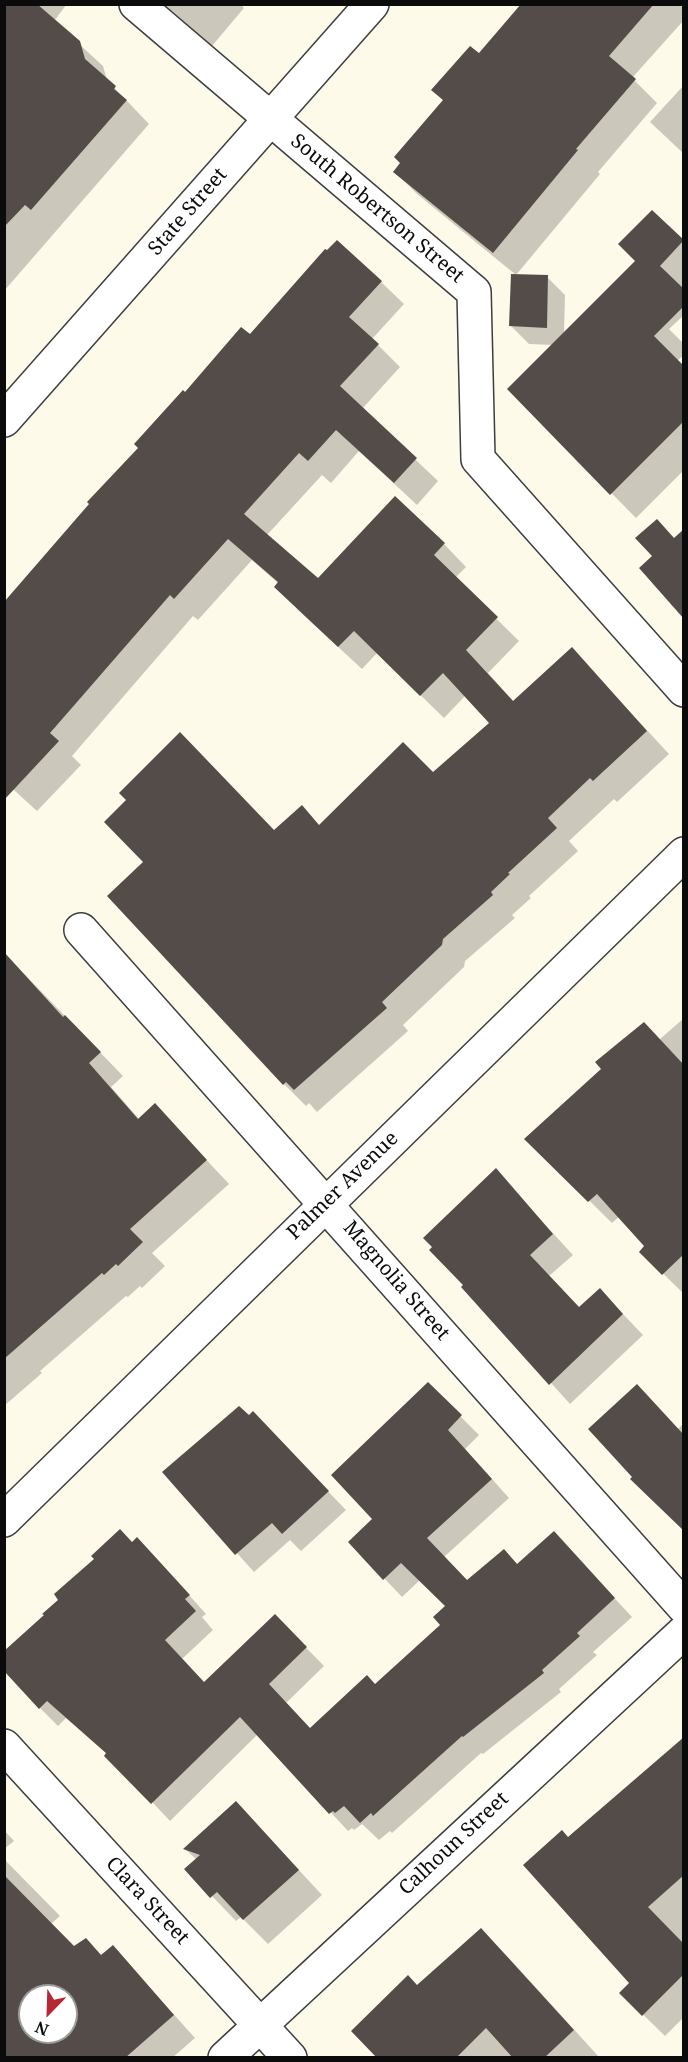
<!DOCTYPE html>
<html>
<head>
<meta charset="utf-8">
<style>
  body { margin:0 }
  #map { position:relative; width:688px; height:2062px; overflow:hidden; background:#fefaea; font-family:"Noto Serif",serif }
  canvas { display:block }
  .frame { position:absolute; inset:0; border:6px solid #0b0b0b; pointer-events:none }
  .north { position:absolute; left:18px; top:1984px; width:60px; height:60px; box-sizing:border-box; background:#fff; border:2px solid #9d9d9d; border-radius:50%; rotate:203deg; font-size:16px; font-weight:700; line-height:24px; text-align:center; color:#0b0b0b }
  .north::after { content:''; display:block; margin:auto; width:21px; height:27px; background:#b62833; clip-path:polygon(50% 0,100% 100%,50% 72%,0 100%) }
</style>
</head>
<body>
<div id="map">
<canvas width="688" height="2062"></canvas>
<div class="frame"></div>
<div class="north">N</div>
</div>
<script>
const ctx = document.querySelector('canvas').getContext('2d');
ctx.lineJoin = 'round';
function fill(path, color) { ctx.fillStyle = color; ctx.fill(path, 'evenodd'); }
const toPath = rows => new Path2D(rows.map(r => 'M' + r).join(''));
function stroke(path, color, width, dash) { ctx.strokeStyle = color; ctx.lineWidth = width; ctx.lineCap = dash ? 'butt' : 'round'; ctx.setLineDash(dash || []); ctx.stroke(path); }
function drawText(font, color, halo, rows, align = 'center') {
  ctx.font = font + ' "Noto Serif",serif'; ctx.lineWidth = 6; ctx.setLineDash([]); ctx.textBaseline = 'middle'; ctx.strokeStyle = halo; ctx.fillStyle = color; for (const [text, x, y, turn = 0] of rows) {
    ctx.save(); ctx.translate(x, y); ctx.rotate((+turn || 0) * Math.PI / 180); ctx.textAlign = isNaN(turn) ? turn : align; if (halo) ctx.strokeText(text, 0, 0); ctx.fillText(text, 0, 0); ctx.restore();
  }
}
const shadow = toPath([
  [4,4,67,4,54,21,103,66,107,80,149,124,4,291],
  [157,4,240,4,244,8,212,46,172,11],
  [523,4,684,4,684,20,632,78,657,103,598,172,600,174,516,275,417,194,395,172,444,101],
  [684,85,684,154,650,122],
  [652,212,684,242,684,315,669,329,684,344,684,355,677,361,684,368,684,470,636,518,509,389,554,345,529,344,511,326,547,277,565,295,564,334,637,261],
  [381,282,404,304,372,339,400,367,362,409,438,481,417,505,359,451,331,483,322,475,267,535,318,580,444,544,466,567,455,578,519,641,488,673,514,702,572,649,669,754,617,802,614,799,569,841,578,851,529,896,531,898,512,915,515,918,465,961,464,967,403,1025,408,1031,317,1112,309,1103,306,1106,284,1084,274,831,302,807,320,826,433,774,491,723,466,695,444,718,377,653,362,669,298,610,279,584,252,560,198,620,193,616,72,756,81,765,37,811,4,781,140,448,185,394,250,336],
  [4,953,123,1076,111,1087,139,1119,155,1105,229,1184,152,1253,165,1266,142,1288,140,1286,128,1297,126,1296,40,1371,42,1373,4,1406],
  [684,1018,684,1294,641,1252,647,1246,620,1216,612,1223,527,1139,603,1069,597,1062,624,1038,659,1040],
  [496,1171,573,1255,549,1276,579,1308,600,1290,643,1335,570,1404,431,1250],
  [428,1384,479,1435,465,1449,509,1498,444,1557,467,1582,504,1551,518,1565,554,1533,632,1617,593,1652,597,1655,559,1689,561,1692,483,1754,481,1753,392,1833,390,1831,379,1840,362,1824,354,1830,352,1828,348,1831,258,1734,170,1821,107,1754,66,1718,58,1726,40,1708,133,1544,155,1557,206,1614,202,1617,213,1630,182,1659,205,1684,275,1616,324,1666,286,1703,310,1730,375,1685,442,1625,447,1607,420,1580,402,1597,384,1578,374,1519],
  [249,1417,270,1431,346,1510,301,1551,290,1540,254,1572,164,1472],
  [684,1423,684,1529,678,1429],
  [684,1738,684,2017,665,2036,621,1993,631,1983,569,1839],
  [260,1828,322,1895,268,1944,241,1917,236,1921,186,1869,197,1860,185,1849],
  [4,1830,14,1841,4,1849],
  [4,1859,60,1916,51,1924,74,1947,86,1940,102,1956,113,1947,195,2038,172,2058,4,2058],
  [30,1996,66,1996,66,2032,30,2032],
  [481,1930,507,1956,599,2057,379,2058,418,1987]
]);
const building = toPath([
  [4,4,37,4,80,41,85,59,116,86,114,89,127,100,31,210,25,205,4,227],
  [521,4,654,4,609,56,636,79,576,149,578,150,493,253,393,172,400,163,394,157,443,100,431,90,470,46,479,53],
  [652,210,684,240,660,266,684,289,684,306,654,336,684,366,684,421,610,495,507,389,635,261,618,244],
  [337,240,382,281,349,317,379,344,340,386,417,458,394,483,336,430,308,461,299,453,244,514,318,578,395,496,445,543,434,555,498,617,466,650,513,701,572,647,647,731,593,781,590,778,548,818,557,828,508,873,510,874,491,892,493,895,443,939,442,945,382,1002,387,1008,294,1090,286,1082,283,1085,107,896,143,862,104,822,126,800,119,793,180,732,274,830,302,805,319,825,403,742,433,772,489,723,443,673,420,696,354,631,338,647,274,587,278,582,228,539,174,599,170,595,84,694,50,733,59,741,4,800,4,602,89,504,87,502,138,448,134,444,183,390,185,392,241,327,250,334,325,249,327,250],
  [511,274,548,275,547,328,509,326],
  [657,519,674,538,684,529,684,619,639,568,652,556,635,538],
  [4,952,63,1017,65,1015,101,1052,89,1063,138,1119,155,1103,207,1160,130,1229,143,1242,118,1266,116,1264,104,1275,102,1273,4,1359],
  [644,1022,684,1065,684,1254,662,1275,639,1252,644,1246,597,1194,588,1202,524,1139,601,1069,595,1062],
  [496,1168,553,1234,530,1255,579,1307,600,1288,623,1314,549,1385,461,1287,463,1285,429,1250,432,1247,423,1238],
  [428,1382,462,1415,448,1430,492,1479,427,1538,467,1580,504,1549,517,1564,554,1531,615,1598,577,1633,580,1636,542,1670,544,1673,463,1737,462,1736,373,1816,371,1813,360,1823,344,1806,335,1813,333,1811,329,1814,240,1717,151,1804,104,1756,106,1753,47,1701,39,1709,4,1671,4,1651,44,1615,42,1614,58,1600,54,1594,94,1559,91,1556,120,1529,132,1542,137,1537,190,1595,185,1599,196,1611,165,1640,204,1682,275,1614,307,1647,269,1684,310,1728,367,1675,375,1684,440,1625,433,1617,445,1606,401,1563,383,1580,348,1542,372,1519,331,1475],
  [637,1384,684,1435,684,1531,630,1479,632,1477,588,1429],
  [239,1406,249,1415,253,1411,329,1491,282,1534,272,1523,235,1555,162,1472],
  [684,1737,684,1875,648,1907,684,1944,684,1974,642,2016,619,1993,629,1983,523,1865,562,1830,568,1837],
  [236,1801,299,1870,243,1920,217,1892,210,1898,184,1869,200,1855,183,1849],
  [4,1875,74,1946,86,1938,101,1955,113,1945,174,2015,125,2058,4,2058],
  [30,1996,66,1996,66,2032,30,2032],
  [481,1928,574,2030,544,2058,513,2058,486,2028,456,2058,377,2058,351,2031,408,1975,417,1985]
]);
const minor = toPath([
  [136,4,474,292,478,459,684,690],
  [4,420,372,4],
  [81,930,684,1607],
  [4,1520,684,854],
  [4,1746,290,2058],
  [225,2058,684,1632]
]);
const streetNames = [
  ["South Robertson Street",377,209,40],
  ["State Street",188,212,-49],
  ["Palmer Avenue",343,1186,-44],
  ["Magnolia Street",396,1281,49],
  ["Calhoun Street",454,1844,-43],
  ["Clara Street",147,1901,47]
];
fill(shadow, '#0003');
fill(building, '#544c48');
stroke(minor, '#3e3e3e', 36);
stroke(minor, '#fff', 33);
drawText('20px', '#0b0b0b', '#fff', streetNames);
</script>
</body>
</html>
